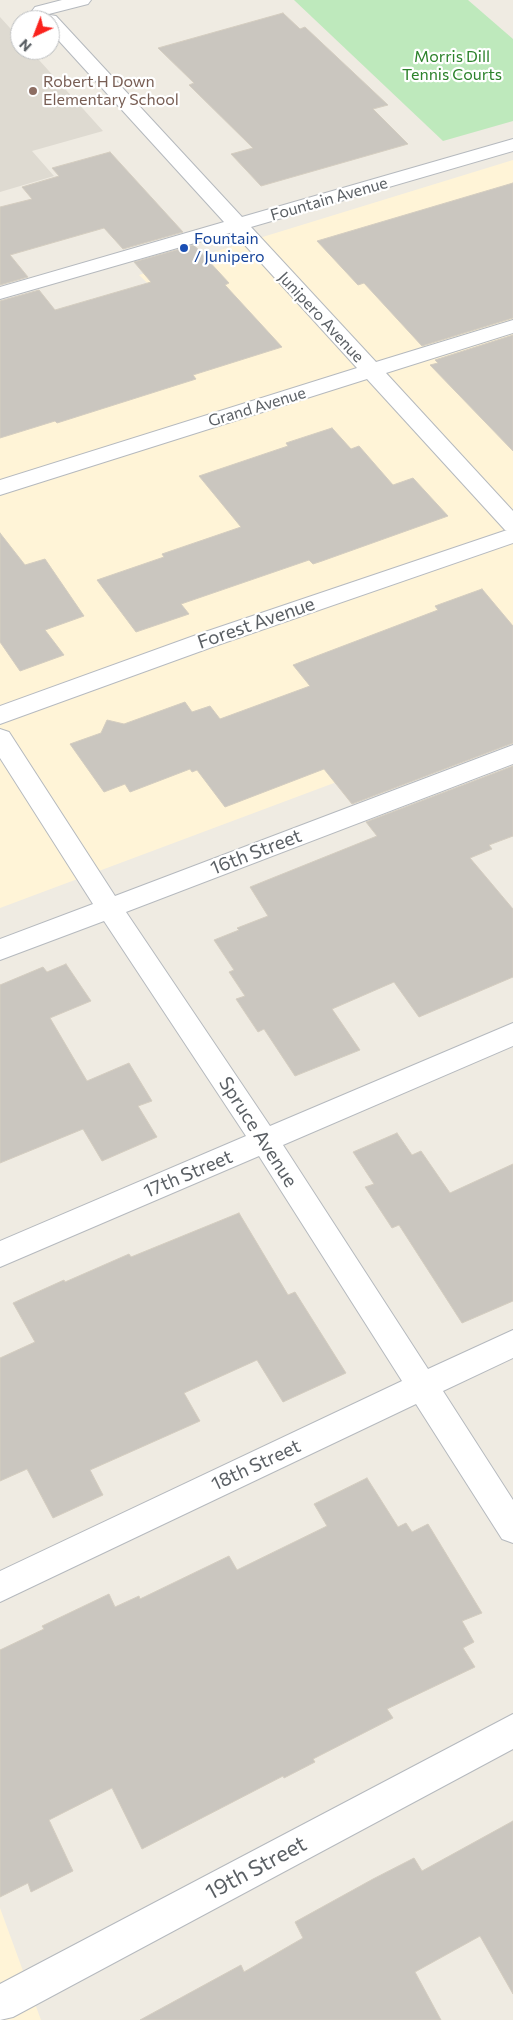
<!DOCTYPE html>
<html>
<head>
<meta charset="utf-8">
<style>
  body { margin:0 }
  #map { position:relative; width:513px; height:2020px; overflow:hidden; background:#efebe2; font-family:Commissioner,sans-serif }
  canvas { display:block }
  .north { position:absolute; left:10px; top:10px; width:50px; height:50px; box-sizing:border-box; background:#fff; border:1px solid #bdbfc1; border-radius:50%; rotate:223deg; font-size:14px; font-weight:700; line-height:20px; text-align:center; color:#5a5f64 }
  .north::after { content:''; display:block; margin:auto; width:18px; height:22px; background:#fa231d; clip-path:polygon(50% 0,100% 100%,50% 72%,0 100%) }
</style>
</head>
<body>
<div id="map">
<canvas width="513" height="2020"></canvas>
<div class="north">N</div>
</div>
<script>
const ctx = document.querySelector('canvas').getContext('2d');
ctx.lineJoin = 'round';
function fill(path, color) { ctx.fillStyle = color; ctx.fill(path, 'evenodd'); }
const toPath = rows => new Path2D(rows.map(r => 'M' + r).join(''));
function stroke(path, color, width, dash) { ctx.strokeStyle = color; ctx.lineWidth = width; ctx.lineCap = dash ? 'butt' : 'round'; ctx.setLineDash(dash || []); ctx.stroke(path); }
function drawText(font, color, halo, rows, align = 'center') {
  ctx.font = font + ' Commissioner,sans-serif'; ctx.lineWidth = 4.5; ctx.setLineDash([]); ctx.textBaseline = 'middle'; ctx.strokeStyle = halo; ctx.fillStyle = color; for (const [text, x, y, turn = 0] of rows) {
    ctx.save(); ctx.translate(x, y); ctx.rotate((+turn || 0) * Math.PI / 180); ctx.textAlign = isNaN(turn) ? turn : align; if (halo) ctx.strokeText(text, 0, 0); ctx.fillText(text, 0, 0); ctx.restore();
  }
}
const commercial = toPath([
  [513,160,513,716,0,908,0,360,171,306,139,275],
  [0,1908,41,2020,0,2020]
]);
const education = toPath([
  [0,17,20,39,20,50,30,50,103,131,32,151,54,176,0,192]
]);
const green = toPath([
  [294,0,468,0,513,39,513,121,443,141]
]);
const building = toPath([
  [283,13,300,29,305,27,388,105,373,109,408,144,261,186,231,154,253,148,189,85,194,83,158,48,283,13],
  [110,152,183,232,123,249,104,228,10,255,28,277,0,285,0,207,32,199,22,187,59,176,52,168,110,152],
  [513,183,513,318,422,346,364,283,358,285,317,241,513,183],
  [194,245,229,283,225,285,282,347,193,375,196,379,57,423,55,421,0,438,0,301,39,290,55,310,151,282,134,262,194,245],
  [513,335,513,451,430,365,438,363,435,360,513,335],
  [332,428,351,449,359,446,393,485,413,478,448,516,322,561,313,564,309,560,181,604,189,614,136,632,97,580,164,557,162,554,241,527,199,476,288,446,286,443,332,428],
  [0,533,25,565,45,559,84,616,45,630,64,655,20,671,0,642,0,533],
  [482,589,513,626,513,743,352,804,324,769,225,807,197,770,192,772,190,769,130,792,125,784,104,792,70,744,101,733,107,720,124,724,185,702,192,712,210,706,220,719,310,686,293,665,438,610,435,606,482,589],
  [513,766,513,836,489,845,492,849,470,858,513,909,513,977,419,1017,394,982,332,1009,360,1050,295,1076,264,1029,258,1032,236,999,245,996,229,972,234,970,214,940,239,930,237,928,268,916,250,887,377,836,366,822,513,766],
  [66,964,91,1001,50,1018,87,1081,129,1063,152,1101,138,1106,157,1137,102,1161,83,1129,0,1163,0,985,43,967,47,972,66,964],
  [397,1133,412,1155,421,1151,450,1193,513,1164,513,1301,462,1323,399,1225,392,1228,365,1187,374,1184,353,1152,397,1133],
  [239,1213,288,1295,295,1292,346,1373,283,1402,257,1360,184,1393,200,1421,90,1470,103,1495,53,1518,27,1469,0,1481,0,1358,35,1342,13,1303,64,1280,65,1282,129,1254,131,1257,239,1213],
  [367,1478,398,1527,406,1523,412,1532,428,1524,482,1613,462,1621,474,1642,463,1648,475,1667,387,1709,393,1718,313,1759,315,1762,284,1778,283,1776,142,1849,112,1788,49,1820,73,1871,31,1892,28,1883,0,1897,0,1650,44,1629,42,1626,109,1594,115,1607,139,1596,140,1599,229,1556,237,1570,327,1526,314,1504,367,1478],
  [513,1821,513,1994,480,1936,415,1972,441,2020,140,2020,241,1965,244,1972,303,1938,295,1922,373,1879,414,1858,422,1871,513,1821]
]);
const minor = toPath([
  [62,0,91,0,88,4,41,16,35,15,32,11,35,7,62,0],
  [50,15,56,16,242,217,513,139,513,151,251,227,376,362,513,320,513,333,386,373,513,511,513,532,505,530,367,379,0,495,0,480,357,368,233,232,0,299,0,287,224,222,50,31,50,20,41,20,44,16,50,15],
  [0,729,9,732,115,896,513,745,513,764,126,912,270,1126,513,1023,513,1046,283,1145,428,1369,513,1330,513,1358,443,1391,513,1500,513,1543,502,1539,416,1404,0,1602,0,1571,402,1381,259,1156,0,1267,0,1241,246,1136,104,921,0,960,0,939,93,904,0,758,0,729],
  [513,1714,513,1749,13,2017,0,2020,0,1984,513,1714]
]);
const secondary = toPath([
  [513,528,513,543,215,646,0,724,0,706,199,634,513,528]
]);
const markers = [
  [33,91,5,"#8d6e63"],
  [184,248,5,"#1a4fb4"]
];
const farParknames = [
  ["Morris Dill",452,57],
  ["Tennis Courts",452,75]
];
const farEducationnames = [
  ["Robert H Down",43,82],
  ["Elementary School",43,100]
];
const farStreetnames = [
  ["Fountain Avenue",329,199,-16],
  ["Junipero Avenue",321,317,47],
  ["Grand Avenue",257,407,-17]
];
const farTransitnames = [
  ["Fountain",194,239],
  ["/ Junipero",194,257]
];
const streetNames = [
  ["Forest Avenue",256,623,-19],
  ["16th Street",256,852,-21],
  ["Spruce Avenue",258,1132,57],
  ["17th Street",188,1174,-23],
  ["18th Street",256,1465,-25]
];
const nearStreetnames = [
  ["19th Street",256,1868,-28]
];
fill(commercial, '#fff4d7');
fill(education, '#dedad1');
fill(green, '#bee9bc');
fill(building, '#cac6bf');
stroke(building, '#d4cdc0', 1);
stroke(minor, '#b5b9be', 2);
stroke(secondary, '#b6bac0', 2);
fill(minor, '#fff');
fill(secondary, '#fff');
for (const [x, y, r, color] of markers) { const dot = new Path2D(); dot.arc(x, y, r, 0, 2 * Math.PI); ctx.fillStyle = color; ctx.fill(dot); stroke(dot, '#fff', 2); }
drawText('16px', '#2c822b', '#fff', farParknames);
drawText('16px', '#785e54', '#fff', farEducationnames, 'left');
drawText('16px', '#5a5f64', '#fff', farStreetnames);
drawText('16px', '#164399', '#fff', farTransitnames, 'left');
drawText('19px', '#5a5f64', '#fff', streetNames);
drawText('22px', '#5a5f64', '#fff', nearStreetnames);
</script>
</body>
</html>
